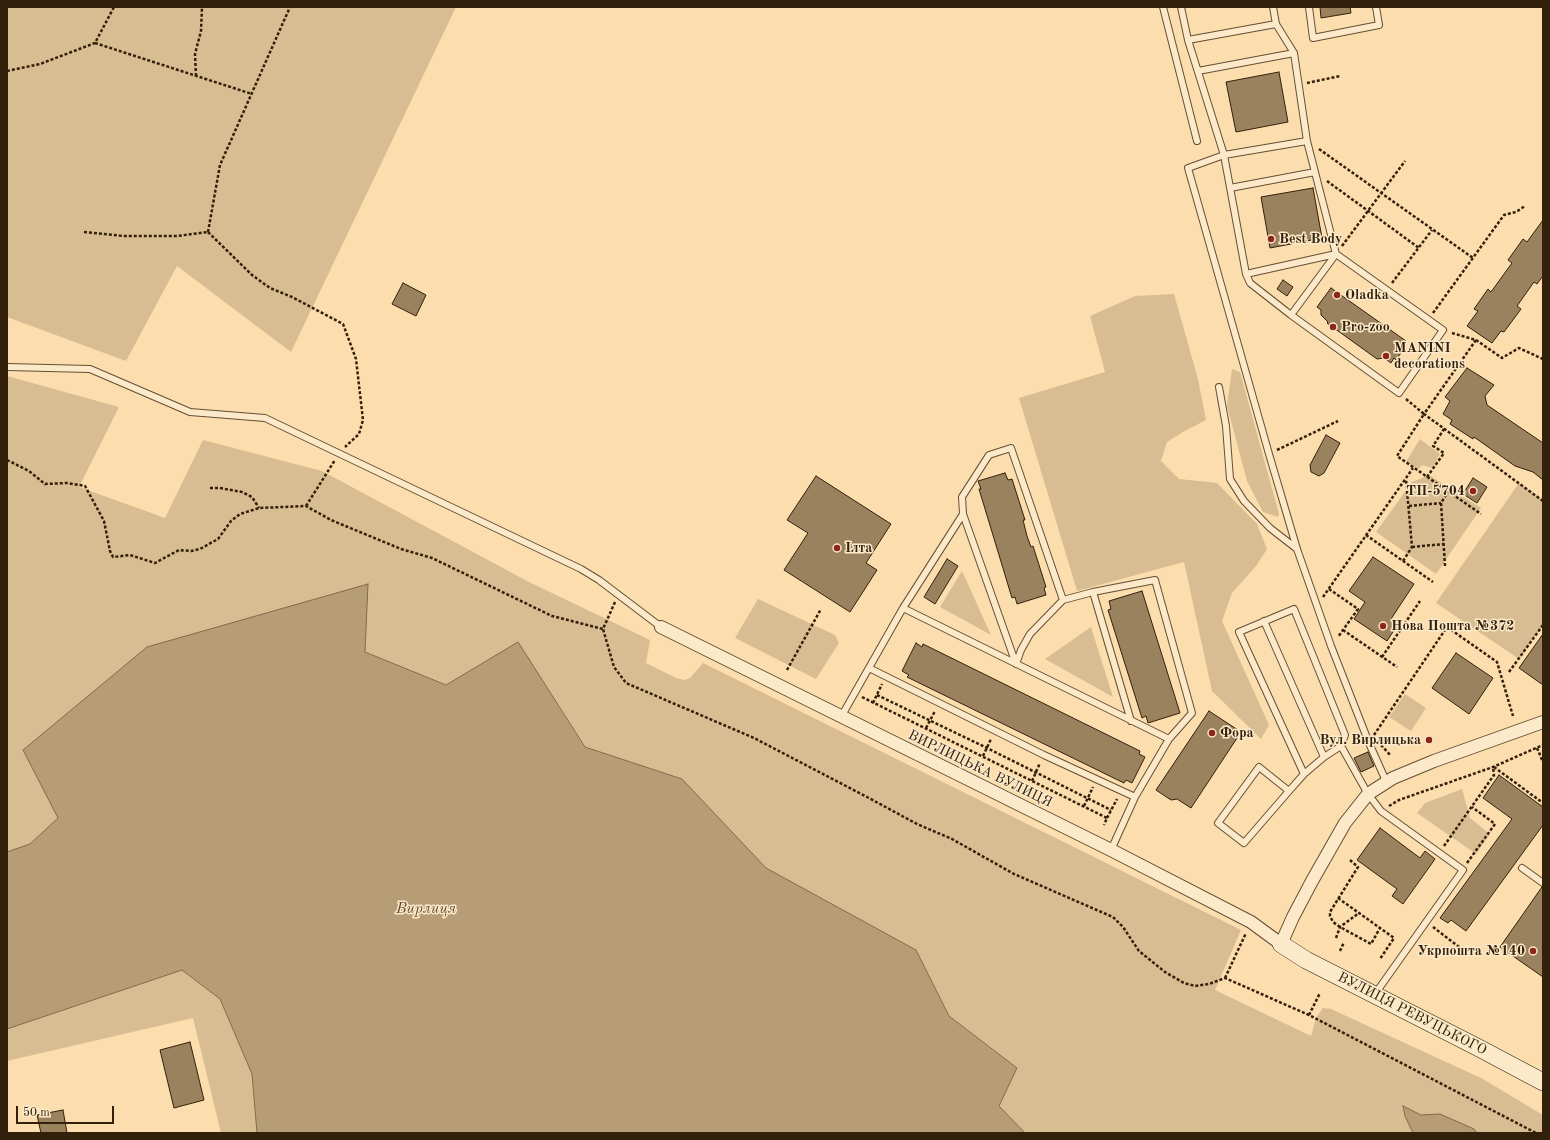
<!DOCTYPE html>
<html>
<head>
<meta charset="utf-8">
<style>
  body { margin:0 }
  #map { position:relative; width:1550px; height:1140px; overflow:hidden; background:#fbddae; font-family:"Old Standard TT",serif }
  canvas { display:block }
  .frame { position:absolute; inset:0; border:8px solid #32200a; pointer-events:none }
  .scale { position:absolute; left:16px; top:1106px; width:98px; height:18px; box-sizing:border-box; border:2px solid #32200a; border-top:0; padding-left:5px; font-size:12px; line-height:14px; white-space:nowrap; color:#32200a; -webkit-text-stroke:3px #fce9ca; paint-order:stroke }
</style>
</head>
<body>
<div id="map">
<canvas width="1550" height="1140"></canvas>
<div class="frame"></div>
<div class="scale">50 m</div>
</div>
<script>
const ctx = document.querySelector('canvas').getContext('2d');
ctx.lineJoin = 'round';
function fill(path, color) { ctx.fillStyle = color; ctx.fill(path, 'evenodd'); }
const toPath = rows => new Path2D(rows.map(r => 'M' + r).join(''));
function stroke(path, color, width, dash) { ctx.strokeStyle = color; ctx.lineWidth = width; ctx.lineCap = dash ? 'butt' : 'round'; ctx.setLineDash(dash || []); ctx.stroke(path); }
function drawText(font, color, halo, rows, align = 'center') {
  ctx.font = font + ' "Old Standard TT",serif'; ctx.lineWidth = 3; ctx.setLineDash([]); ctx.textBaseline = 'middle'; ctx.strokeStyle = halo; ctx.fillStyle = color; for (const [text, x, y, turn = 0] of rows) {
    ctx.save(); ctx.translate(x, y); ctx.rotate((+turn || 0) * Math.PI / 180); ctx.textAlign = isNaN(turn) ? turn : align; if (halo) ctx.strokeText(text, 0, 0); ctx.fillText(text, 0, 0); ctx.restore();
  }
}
const green = toPath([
  [7,7,456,7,291,352,177,266,126,361,7,317],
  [1174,294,1198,379,1206,420,1183,432,1167,442,1161,461,1179,479,1217,483,1257,524,1267,549,1256,566,1232,593,1222,621,1269,725,1261,739,1212,691,1184,562,1077,591,1019,398,1105,372,1090,316,1135,296],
  [1232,369,1240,372,1279,514,1278,517,1263,512,1247,481,1227,406],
  [7,376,119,407,79,487,165,518,203,440,322,471,529,582,650,640,646,663,676,678,684,680,690,678,703,663,1241,930,1215,990,1311,1036,1316,1018,1323,1008,1331,1009,1483,1079,1543,1115,1543,1133,1015,1133,1012,1120,998,1106,996,1052,949,1016,937,992,766,868,636,764,585,747,558,704,470,671,446,685,435,680,419,685,365,652,366,626,75,824,7,880],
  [1420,439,1440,454,1432,468,1422,465,1419,469,1406,462],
  [1429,475,1481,508,1436,574,1376,532,1412,482],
  [1519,483,1543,501,1543,625,1519,659,1436,603],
  [962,571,991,635,940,607],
  [758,599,835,635,839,643,816,679,735,638],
  [1091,627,1113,697,1045,659],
  [1405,694,1426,708,1411,731,1389,717],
  [1462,789,1470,818,1490,834,1476,854,1417,813,1425,803],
  [162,958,182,970,220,999,252,1074,257,1133,221,1133,193,1018,7,1061,7,1029,21,1024]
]);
const water = toPath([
  [368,584,365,652,446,685,518,642,585,747,682,779,766,868,916,950,949,1016,1017,1068,999,1106,1025,1133,257,1133,252,1074,220,999,182,970,7,1029,7,852,30,844,58,818,23,750,147,647,368,584],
  [1403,1106,1421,1115,1440,1114,1474,1129,1477,1133,1413,1133,1405,1116,1403,1106]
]);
const building = toPath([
  [1320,7,1350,7,1351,13,1321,18,1320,7],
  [1279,72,1288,122,1236,132,1226,82,1279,72],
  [1313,188,1322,238,1270,248,1261,197,1313,188],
  [1543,220,1543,276,1537,284,1534,282,1517,306,1521,309,1504,332,1501,331,1492,343,1467,326,1478,311,1474,309,1488,289,1491,292,1512,263,1508,260,1523,239,1527,242,1543,220],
  [1283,280,1293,287,1287,296,1277,289,1283,280],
  [403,283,426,295,416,316,392,304,403,283],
  [1331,288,1406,341,1401,349,1403,350,1396,360,1394,358,1391,363,1384,358,1377,359,1327,323,1328,322,1321,315,1321,310,1317,307,1331,288],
  [1467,368,1494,385,1485,396,1487,405,1543,443,1543,480,1533,472,1515,466,1474,437,1473,439,1450,424,1452,420,1443,414,1450,401,1445,397,1467,368],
  [1326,435,1340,443,1324,473,1319,476,1311,472,1310,465,1326,435],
  [1005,473,1008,480,1012,479,1025,520,1023,520,1027,536,1031,547,1033,546,1046,587,1044,588,1046,595,1017,604,1015,597,1012,598,979,489,981,489,978,481,1005,473],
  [816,476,891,524,866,563,877,570,850,612,784,570,808,533,787,520,816,476],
  [1473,478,1487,487,1477,503,1463,494,1473,478],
  [1373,557,1414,584,1391,619,1398,624,1387,641,1354,619,1365,602,1349,591,1373,557],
  [947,559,958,566,935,604,924,597,947,559],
  [1142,591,1180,713,1148,723,1146,716,1142,718,1108,610,1111,609,1109,601,1142,591],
  [1543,634,1543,685,1519,668,1543,634],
  [916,643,922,647,923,644,1140,751,1139,754,1145,757,1132,783,1126,780,1124,783,907,677,909,675,902,671,916,643],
  [1456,653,1493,678,1469,714,1432,688,1456,653],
  [1209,711,1241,732,1191,808,1177,799,1171,800,1156,790,1209,711],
  [1368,752,1374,766,1361,772,1354,758,1368,752],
  [1499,775,1543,807,1543,825,1466,931,1451,920,1448,923,1440,918,1512,819,1483,798,1499,775],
  [1380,828,1420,858,1425,851,1435,859,1403,904,1392,896,1397,889,1357,860,1380,828],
  [1542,887,1543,887,1543,977,1500,947,1542,887],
  [190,1042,204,1100,174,1108,160,1050,190,1042],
  [63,1110,67,1133,41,1133,37,1115,63,1110]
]);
const path = toPath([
  [95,43,252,94],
  [7,71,40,64,95,43,114,7],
  [196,76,195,54,201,31,202,7],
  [1307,83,1340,76],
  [1319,149,1473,258],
  [1327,181,1419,248],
  [84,232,123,236,177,236,208,232],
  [208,232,252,275,270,288,292,297,343,324,356,359,363,420,359,434,345,447],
  [208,232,220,165,290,7],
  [1342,246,1405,161],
  [1392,283,1432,230],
  [1433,313,1504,215,1516,212,1525,206],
  [1452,333,1476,340,1502,358,1519,348,1543,359],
  [1476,340,1424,414,1543,501],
  [1406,399,1424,414,1397,456,1481,514],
  [1277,450,1338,421],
  [7,460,29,471,45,484,67,483,85,486,104,521,110,551,113,557,130,555,155,563,179,550,191,551,200,549,218,539,231,521,240,514,259,508,306,506,331,520,401,549,432,558,552,616,603,629],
  [1427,477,1444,453,1433,446,1444,429],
  [210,488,220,488,242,492,252,497,259,508],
  [306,506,335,460],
  [1409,506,1441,503],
  [1366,535,1433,582],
  [1412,547,1444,544],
  [1403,561,1412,547,1406,479],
  [1445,566,1441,503,1448,492],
  [1329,589,1358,609,1338,637],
  [1323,597,1413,468],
  [615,602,603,629,614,667,626,683,754,738,867,797,917,824,952,839,1014,874,1113,917,1123,927,1139,951,1165,972,1184,983,1195,986,1209,984,1225,978,1309,1015,1536,1133],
  [1343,630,1397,667],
  [1382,657,1420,601],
  [787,670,821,609],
  [1509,672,1543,625],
  [877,695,987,748,1111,810],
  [862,697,1107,818,1104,825],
  [873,703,882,684],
  [926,728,935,711],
  [1374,735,1447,627,1497,662,1513,716],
  [1381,745,1391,756],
  [1537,748,1543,762],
  [983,756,991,739],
  [1494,767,1543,803],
  [1032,781,1040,763],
  [1084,806,1093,787],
  [1389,806,1399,800,1493,767,1543,745],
  [1107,818,1117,799],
  [1444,846,1494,775,1493,767],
  [1350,860,1358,867,1330,912,1330,916,1333,922,1340,927,1371,944,1380,928],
  [1467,863,1495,824,1472,807],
  [1338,898,1394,938,1380,959],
  [1433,927,1463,950],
  [1336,938,1340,927,1359,913],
  [1340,951,1344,942],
  [1225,978,1246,933],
  [1309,1015,1320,993]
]);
const lane = toPath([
  [1163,7,1197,141],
  [1181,7,1188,40,1224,155,1307,141,1294,53,1276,24],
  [1309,7,1313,38,1379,25,1376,7],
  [1188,40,1276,24,1273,7],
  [1198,71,1294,53],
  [1307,141,1336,254,1443,330,1399,393,1291,315,1250,283,1246,274,1224,155,1188,168,1269,454,1297,549,1331,646,1369,743,1386,781],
  [1230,188,1315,172],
  [1246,274,1336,254],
  [1291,315,1336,254],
  [7,367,90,369,190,412,265,418,581,569,599,580,661,627],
  [1219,387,1226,426,1230,479,1244,501,1270,528,1297,549],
  [963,514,1016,664],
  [1093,592,1155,580,1192,713,1169,739],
  [1063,600,1093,592,1131,721],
  [903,608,1169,739,1135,797,1111,850],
  [1264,621,1324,757,1341,746,1368,794,1381,811,1463,870,1375,994],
  [869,668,1044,755,1135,797],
  [841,717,903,608,963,514,962,497,989,455,1011,448,1063,600,1030,634,1021,650,1016,664],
  [1304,774,1239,632,1294,609,1345,735,1341,746],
  [1289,791,1259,767,1218,823,1244,843,1289,791,1304,774,1324,757],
  [1522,868,1543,883]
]);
const street = toPath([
  [661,627,1111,850,1251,922,1281,944,1293,917,1312,881,1345,823,1368,794,1393,778,1434,761,1543,722]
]);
const secondary = toPath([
  [1281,944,1306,960,1477,1047,1543,1082]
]);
const markers = [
  [1271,239,4,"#8f2418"],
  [1337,295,4,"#8f2418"],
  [1333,327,4,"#8f2418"],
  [1386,356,4,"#8f2418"],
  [1473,491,4,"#8f2418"],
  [837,548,4,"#8f2418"],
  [1383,626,4,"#8f2418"],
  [1212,733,4,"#8f2418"],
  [1429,740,4,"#8f2418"],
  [1533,951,4,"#8f2418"]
];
const poiNames = [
  ["Best Body",1279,239],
  ["Oladka",1345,295],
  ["Pro-zoo",1341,327],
  ["MANINI",1394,348],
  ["decorations",1394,364],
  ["ТП-5704",1465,491,"right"],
  ["Ілта",845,548],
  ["Нова Пошта №372",1391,626],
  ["Фора",1220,733],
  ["Вул. Вирлицька",1421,740,"right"],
  ["Укрпошта №140",1525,951,"right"]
];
const streetNames = [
  ["ВИРЛИЦЬКА ВУЛИЦЯ",980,769,26],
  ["ВУЛИЦЯ РЕВУЦЬКОГО",1412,1014,27]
];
const waterNames = [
  ["Вирлиця",426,909]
];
fill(green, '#d9bd92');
fill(water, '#b79d76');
stroke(water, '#826b4b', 1);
fill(building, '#9b825f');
stroke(building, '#32200a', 1);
stroke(lane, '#644f33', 8);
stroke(street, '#644f33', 14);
stroke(secondary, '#32200a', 18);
stroke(path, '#32200a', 2.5, [3, 2]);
stroke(lane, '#fce9ca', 6);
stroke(street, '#fce9ca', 12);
stroke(secondary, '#fce9ca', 17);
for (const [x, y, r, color] of markers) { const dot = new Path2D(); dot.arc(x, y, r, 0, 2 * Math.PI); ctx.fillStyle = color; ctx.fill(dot); stroke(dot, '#fce9ca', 1.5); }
drawText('bold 14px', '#32200a', '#fce9ca', poiNames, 'left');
drawText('14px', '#32200a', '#fce9ca', streetNames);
drawText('italic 15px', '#614c30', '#fce9ca', waterNames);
</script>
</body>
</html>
